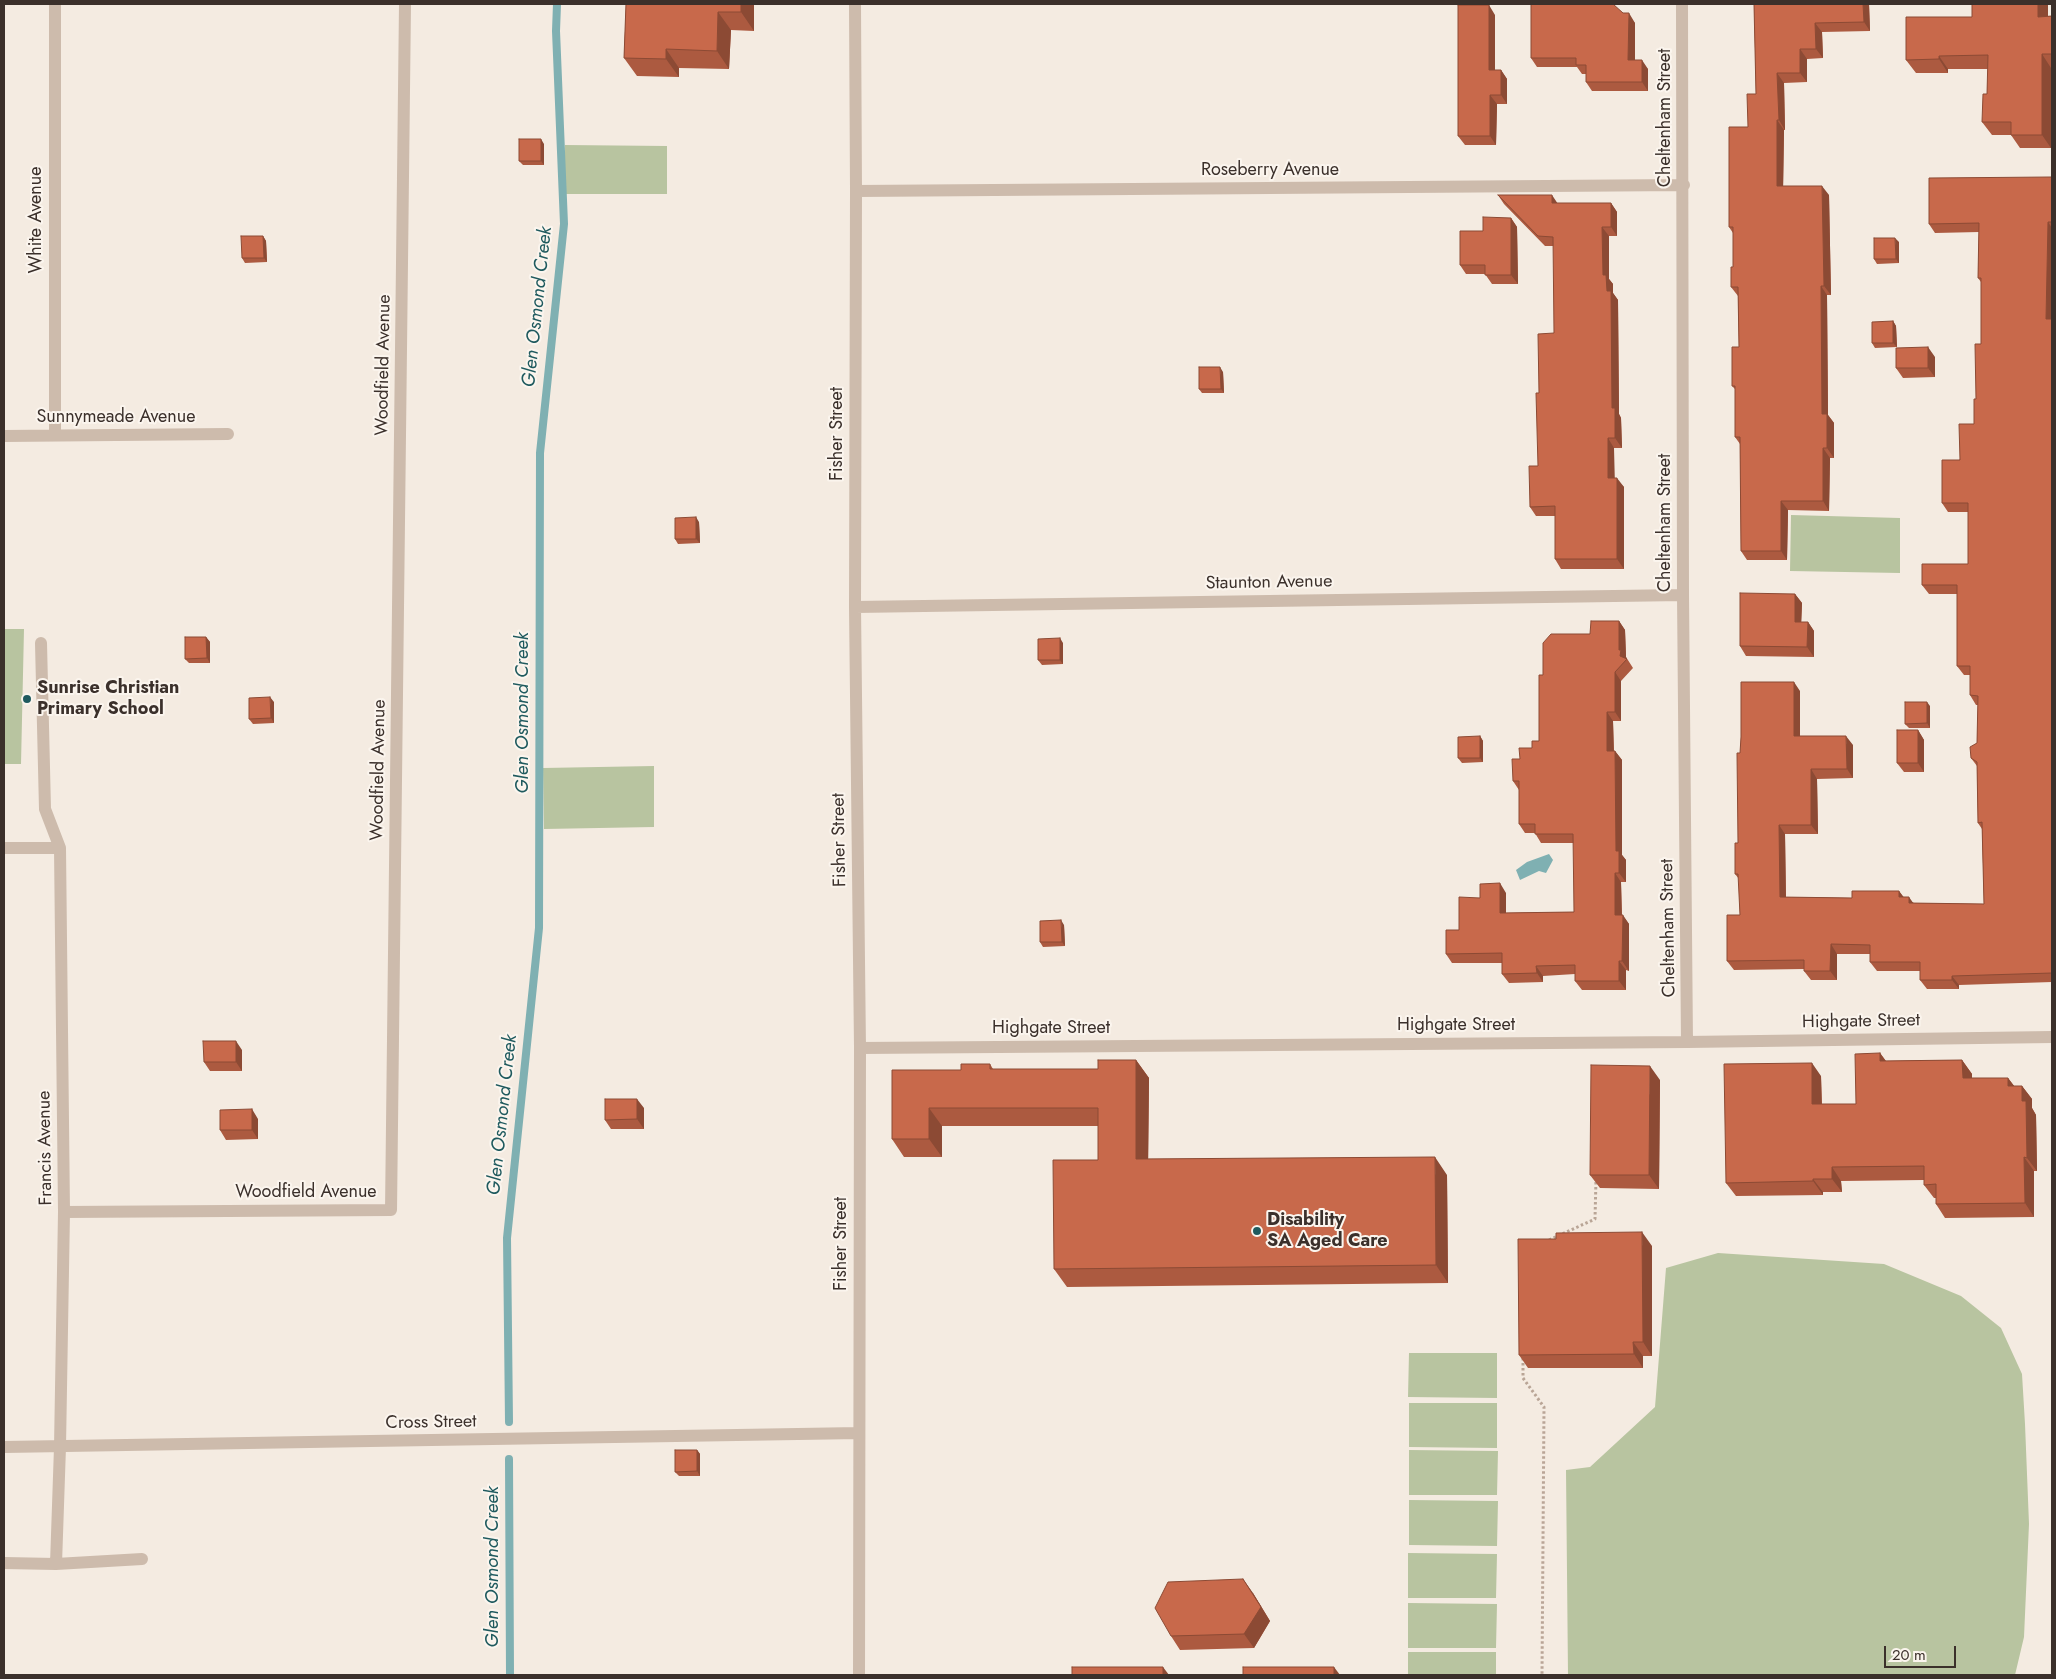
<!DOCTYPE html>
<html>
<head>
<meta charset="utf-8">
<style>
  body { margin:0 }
  #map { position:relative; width:2056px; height:1679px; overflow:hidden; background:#f4ebe1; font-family:Jost,sans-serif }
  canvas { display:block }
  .frame { position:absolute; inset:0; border:5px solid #3b302b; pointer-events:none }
  .scale { position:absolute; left:1884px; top:1646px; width:72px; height:22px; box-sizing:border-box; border:2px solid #3b302b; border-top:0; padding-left:6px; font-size:15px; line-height:18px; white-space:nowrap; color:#3b302b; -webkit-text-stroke:4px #fbf5ee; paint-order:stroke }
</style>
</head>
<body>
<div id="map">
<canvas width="2056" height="1679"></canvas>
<div class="frame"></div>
<div class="scale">20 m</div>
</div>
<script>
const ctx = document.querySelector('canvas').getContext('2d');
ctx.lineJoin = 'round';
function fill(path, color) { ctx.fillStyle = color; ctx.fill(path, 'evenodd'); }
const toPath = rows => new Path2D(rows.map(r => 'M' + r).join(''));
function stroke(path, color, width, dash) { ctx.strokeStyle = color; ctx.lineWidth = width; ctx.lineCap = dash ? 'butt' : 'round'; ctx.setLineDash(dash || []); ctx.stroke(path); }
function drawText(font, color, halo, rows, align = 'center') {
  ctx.font = font + ' Jost,sans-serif'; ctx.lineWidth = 4; ctx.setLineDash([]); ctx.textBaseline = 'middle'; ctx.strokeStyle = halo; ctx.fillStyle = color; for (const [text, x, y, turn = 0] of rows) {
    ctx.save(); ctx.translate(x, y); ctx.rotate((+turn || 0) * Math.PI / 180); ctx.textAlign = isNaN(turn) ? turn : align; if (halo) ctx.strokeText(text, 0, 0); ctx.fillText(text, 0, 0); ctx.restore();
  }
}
const green = toPath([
  [565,145,667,146,667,194,564,194],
  [1791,515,1900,518,1900,573,1790,571],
  [4,629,24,629,21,764,4,764],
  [654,766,654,827,544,829,543,768],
  [1718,1253,1884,1264,1961,1296,2001,1328,2022,1374,2025,1424,2029,1524,2024,1637,2015,1675,1568,1675,1566,1470,1590,1467,1655,1407,1666,1268],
  [1409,1353,1497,1353,1497,1398,1408,1397],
  [1409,1403,1497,1403,1497,1448,1409,1447],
  [1409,1450,1498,1451,1497,1495,1409,1495],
  [1409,1500,1498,1501,1497,1546,1409,1545],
  [1408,1553,1497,1554,1496,1598,1408,1598],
  [1408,1603,1497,1604,1496,1648,1408,1648],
  [1408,1652,1496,1652,1496,1675,1408,1675]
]);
const water = toPath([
  [1549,854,1553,860,1546,873,1539,871,1520,880,1516,870,1527,862]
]);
const stream = toPath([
  [509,1422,507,1238,539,928,540,453,564,224,556,31,557,4],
  [509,1459,510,1675]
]);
const path = toPath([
  [1549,1240,1595,1219,1596,1179],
  [1523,1358,1523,1378,1544,1407,1542,1675]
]);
const minor = toPath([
  [55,4,55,435],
  [855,4,856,191,855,607,860,1048,859,1675],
  [1682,4,1683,595,1687,1042],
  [856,191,1684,185],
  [4,436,228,434],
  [855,607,1683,595],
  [41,643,45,809,60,848,64,1212,60,1447,56,1564],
  [4,848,60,848],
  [860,1048,1687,1042,2052,1037],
  [64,1212,391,1210,405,4],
  [4,1447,859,1433],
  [4,1563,56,1564,142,1559]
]);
const wall = toPath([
  [626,4,754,4,754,31,731,30,729,69,679,68,679,77,637,76,624,58],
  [1754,4,1869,4,1870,31,1822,32,1823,58,1807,59,1807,82,1784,83,1785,130,1784,130,1783,186,1829,195,1831,295,1827,295,1828,415,1834,423,1834,458,1830,458,1829,511,1788,510,1787,560,1747,560,1741,551,1740,444,1735,437,1735,389,1732,386,1739,347,1738,296,1731,287,1733,267,1733,233,1729,227,1756,94],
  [1972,4,2048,4,2048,16,2052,16,2052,68,2051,68,2051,148,2020,148,2011,135,1992,135,1982,122,1987,94,1988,69,1948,69,1948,73,1916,73,1906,60,1972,17],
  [1623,13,1635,23,1635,60,1648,69,1648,91,1592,91,1586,82,1586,74,1582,74,1577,67,1537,67,1531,58],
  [1495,15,1495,70,1501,70,1507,79,1507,104,1497,104,1496,145,1465,145,1458,136],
  [544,144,544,165,523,165,519,161],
  [2052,177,2052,982,1959,985,1959,989,1927,989,1920,980,1920,971,1877,971,1870,962,1870,954,1837,954,1837,980,1811,980,1804,971,1804,969,1734,970,1727,961,1740,915,1739,879,1735,874,1738,843,1741,737,1800,691,1800,736,1853,745,1853,778,1817,779,1818,834,1785,834,1786,897,1852,898,1899,891,1903,897,1914,903,1984,904,1982,829,1978,823,1977,766,1971,758,1977,743,1978,705,1976,705,1970,695,1970,675,1964,675,1957,666,1957,594,1929,594,1922,585,1968,564,1968,512,1948,512,1942,503,1974,424,1981,344,1981,282,1978,278,1979,232,1935,233,1929,224],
  [1498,195,1557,203,1611,203,1617,212,1617,236,1609,236,1609,279,1613,284,1613,293,1618,300,1619,414,1621,418,1622,448,1614,448,1614,478,1624,487,1624,569,1561,569,1555,559,1555,516,1536,516,1530,507,1538,466,1539,393,1554,333,1554,246,1545,246,1504,204],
  [1511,218,1517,227,1518,284,1492,284,1485,274,1466,274,1460,265],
  [263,236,266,241,267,262,245,263,242,258],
  [1899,242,1899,263,1877,264,1874,259],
  [1893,321,1896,326,1897,347,1875,348,1872,343],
  [1935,357,1935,377,1903,378,1896,368],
  [1223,372,1224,393,1202,393,1199,389],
  [699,522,700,543,678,544,675,539],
  [1795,594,1802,603,1801,622,1808,622,1814,631,1814,657,1746,656,1740,646],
  [1619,621,1625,630,1626,657,1633,668,1621,681,1621,721,1613,721,1614,751,1615,751,1622,760,1622,855,1626,860,1626,882,1621,882,1622,915,1629,924,1629,971,1626,970,1626,990,1582,990,1575,981,1575,974,1543,976,1543,982,1509,983,1502,974,1502,963,1452,963,1446,954,1459,930,1480,898,1506,893,1506,913,1574,912,1574,843,1541,843,1535,833,1525,833,1519,824,1519,790,1513,781,1520,759,1532,748,1539,741,1543,675,1590,634],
  [206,637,210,642,210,663,189,663,185,659],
  [1063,643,1063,664,1042,665,1038,660],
  [274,702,274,723,253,724,249,719],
  [1930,706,1930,728,1909,728,1905,724],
  [1918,730,1924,740,1924,772,1904,772,1897,763],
  [1480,736,1483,741,1483,762,1462,763,1458,758],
  [1064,925,1065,946,1043,947,1040,942],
  [242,1050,242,1071,210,1071,204,1062],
  [1880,1053,1886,1061,1962,1060,1972,1074,1972,1078,2008,1078,2014,1086,2022,1086,2032,1099,2032,1108,2036,1115,2037,1171,2034,1171,2034,1217,1945,1218,1936,1204,1936,1198,1934,1198,1924,1185,1924,1180,1841,1181,1842,1192,1823,1192,1823,1195,1736,1196,1726,1183,1821,1076,1822,1104,1856,1104],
  [1136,1060,1149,1078,1148,1159,1447,1175,1448,1283,1067,1287,1054,1269,1098,1160,1098,1126,942,1126,942,1157,904,1157,892,1139,961,1070,990,1064,993,1069,1098,1069],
  [1660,1080,1659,1189,1600,1188,1590,1175],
  [644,1108,644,1129,611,1129,605,1120],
  [258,1119,258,1139,226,1140,220,1130],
  [1556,1239,1652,1246,1652,1356,1643,1356,1643,1368,1528,1368,1519,1355],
  [697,1450,700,1454,700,1476,679,1476,675,1472],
  [1253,1593,1270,1621,1254,1648,1180,1650,1171,1636]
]);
const shadedWall = toPath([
  [741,4,754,4,754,31,741,12],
  [1863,4,1869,4,1870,31,1864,22],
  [2038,4,2048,4,2048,30,2038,17],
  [1489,5,1495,15,1495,79,1489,70],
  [718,12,731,30,729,69,717,51],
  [1629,13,1635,23,1635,69,1628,60],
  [1815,23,1822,32,1823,58,1816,49],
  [666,49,679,68,679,77,666,59],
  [1800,49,1807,59,1807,82,1800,73],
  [2042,54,2051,68,2051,148,2042,135],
  [1939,56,1948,69,1948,73,1939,59],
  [1642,60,1648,69,1648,91,1642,82],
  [1501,70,1507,79,1507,104,1501,95],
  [1777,73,1784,83,1785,130,1779,120],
  [1490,95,1497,104,1496,145,1490,136],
  [1777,120,1784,130,1783,196,1777,186],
  [541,139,544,144,544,165,541,161],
  [1822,186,1829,195,1831,295,1824,286],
  [1552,195,1558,204,1552,203],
  [1611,203,1617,212,1617,236,1611,227],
  [1511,218,1517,227,1518,284,1511,275],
  [2048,222,2052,228,2052,327,2046,319],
  [1602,227,1609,236,1609,279,1613,284,1613,293,1618,300,1619,414,1621,418,1622,448,1615,438,1612,408,1607,291,1603,275],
  [263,236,266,241,267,262,264,258],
  [1895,238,1899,242,1899,263,1896,259],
  [1821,286,1827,295,1828,415,1834,423,1834,458,1827,448,1822,414],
  [1893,321,1896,326,1897,347,1893,343],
  [1928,347,1935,357,1935,377,1928,368],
  [1220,367,1223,372,1224,393,1221,389],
  [1608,438,1614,448,1615,487,1608,478],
  [1823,448,1830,458,1829,511,1823,501],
  [1617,478,1624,487,1624,569,1617,559],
  [1781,501,1788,510,1787,560,1781,551],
  [696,517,699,522,700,543,696,539],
  [1795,594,1802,603,1801,631,1795,622],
  [1619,621,1625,630,1626,657,1627,659,1620,656,1619,650],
  [1808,622,1814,631,1814,657,1807,647],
  [206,637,210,642,210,663,207,658],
  [1060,638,1063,643,1063,664,1060,660],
  [1615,672,1621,681,1621,721,1615,712],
  [1794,682,1800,691,1800,746,1794,736],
  [270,697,274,702,274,723,271,718],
  [1927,702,1930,706,1930,728,1927,723],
  [1607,712,1613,721,1614,761,1607,751],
  [1918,730,1924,740,1924,772,1918,763],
  [1480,736,1483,741,1483,762,1480,758],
  [1846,736,1853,745,1853,778,1847,769],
  [1615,751,1622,760,1622,855,1626,860,1626,882,1619,873,1616,851],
  [1811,769,1817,779,1818,834,1811,825],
  [1779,825,1785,834,1786,906,1780,897],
  [1615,873,1621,882,1622,924,1615,915],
  [1500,883,1506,893,1506,923,1500,913],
  [1899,891,1906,900,1899,897],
  [1909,897,1916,907,1909,903],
  [1623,915,1629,924,1629,971,1622,961],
  [1061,920,1064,925,1065,946,1062,942],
  [1831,944,1837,954,1837,980,1830,971],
  [1619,961,1626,970,1626,990,1619,981],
  [1536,966,1543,976,1543,982,1537,973],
  [1952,976,1959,985,1959,989,1952,980],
  [236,1041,242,1050,242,1071,236,1062],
  [1880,1053,1890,1067,1880,1061],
  [1136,1060,1149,1078,1148,1178,1136,1159],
  [1962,1060,1972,1074,1972,1092,1963,1078],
  [1812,1063,1821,1076,1822,1118,1812,1104],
  [1650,1066,1660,1080,1659,1189,1649,1175],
  [2008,1078,2018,1091,2008,1086],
  [2022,1086,2032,1099,2032,1108,2036,1115,2037,1171,2027,1158,2022,1101],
  [637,1099,644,1108,644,1129,637,1119],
  [929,1108,942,1126,942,1157,929,1139],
  [252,1109,258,1119,258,1139,252,1130],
  [1435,1157,1447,1175,1448,1283,1436,1265],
  [2024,1157,2034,1171,2034,1217,2025,1203],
  [1832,1167,1841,1181,1842,1192,1832,1179],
  [1813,1179,1823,1192,1823,1195,1813,1181],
  [1642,1232,1652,1246,1652,1356,1643,1342],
  [1633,1342,1643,1356,1643,1368,1634,1354],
  [697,1450,700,1454,700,1476,697,1471],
  [1243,1579,1253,1593,1270,1621,1254,1648,1244,1634],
  [1163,1667,1169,1675,1163,1675],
  [1334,1667,1340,1675,1334,1675]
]);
const building = toPath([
  [626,4,741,4,741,12,718,12,717,51,666,49,666,59,624,58,626,4],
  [1531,4,1613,4,1623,13,1629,13,1628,60,1642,60,1642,82,1586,82,1586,65,1576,65,1576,58,1531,58,1531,4],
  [1754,4,1863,4,1864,22,1815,23,1816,49,1800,49,1800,73,1777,73,1779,120,1777,120,1777,186,1822,186,1824,286,1821,286,1822,414,1827,414,1827,448,1823,448,1823,501,1781,501,1781,551,1741,551,1740,437,1735,437,1735,386,1732,386,1732,347,1739,347,1738,287,1731,287,1731,267,1733,267,1733,227,1729,227,1729,127,1748,127,1747,94,1756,94,1754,4],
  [1972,4,2038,4,2038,17,2052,16,2052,54,2042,54,2042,135,2011,135,2011,122,1982,122,1983,94,1987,94,1988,55,1939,56,1939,59,1906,60,1906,17,1972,17,1972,4],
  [1458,5,1489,5,1489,70,1501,70,1501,95,1490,95,1490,136,1458,136,1458,5],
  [519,139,541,139,541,161,519,161,519,139],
  [2052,177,2052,222,2048,222,2046,319,2052,319,2052,973,1952,976,1952,980,1920,980,1920,962,1870,962,1870,945,1831,944,1830,971,1804,971,1804,960,1727,961,1727,915,1740,915,1738,874,1735,874,1735,843,1738,843,1737,753,1740,753,1741,737,1741,682,1794,682,1794,736,1846,736,1847,769,1811,769,1811,825,1779,825,1780,897,1852,898,1852,891,1899,891,1899,897,1909,897,1909,903,1984,904,1982,822,1978,823,1977,762,1971,758,1970,747,1977,743,1978,696,1970,695,1970,666,1957,666,1957,585,1922,585,1922,564,1968,564,1968,503,1942,503,1942,460,1960,460,1959,424,1974,424,1974,399,1976,399,1975,344,1981,344,1981,278,1978,278,1979,223,1929,224,1929,178,2052,177],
  [1498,195,1552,195,1552,203,1611,203,1611,227,1602,227,1603,275,1606,275,1607,291,1611,291,1612,408,1615,408,1615,438,1608,438,1608,478,1617,478,1617,559,1555,559,1555,506,1530,507,1529,466,1538,466,1536,393,1539,393,1538,334,1554,333,1553,237,1538,236,1498,195],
  [1483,217,1511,218,1511,275,1485,275,1485,265,1460,265,1460,231,1483,231,1483,217],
  [241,236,263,236,264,258,242,258,241,236],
  [1874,238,1895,238,1896,259,1874,259,1874,238],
  [1893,321,1893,343,1872,343,1872,322,1893,321],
  [1928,347,1928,368,1896,368,1896,348,1928,347],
  [1199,367,1220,367,1221,389,1199,389,1199,367],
  [696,517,696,539,675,539,675,518,696,517],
  [1740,593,1795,594,1795,622,1808,622,1807,647,1740,646,1740,593],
  [1591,621,1619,621,1619,650,1621,650,1620,656,1627,659,1615,672,1615,712,1607,712,1607,751,1615,751,1616,851,1619,851,1619,873,1615,873,1615,915,1623,915,1622,961,1619,961,1619,981,1575,981,1575,965,1536,966,1537,973,1502,974,1502,953,1446,954,1446,930,1459,930,1459,897,1480,898,1480,884,1500,883,1500,913,1574,912,1573,834,1535,834,1535,824,1519,824,1519,781,1513,781,1512,759,1520,759,1519,748,1532,748,1532,741,1539,741,1539,675,1543,675,1543,643,1551,634,1590,634,1591,621],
  [185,637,206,637,207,658,185,659,185,637],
  [1060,638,1060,660,1038,660,1038,639,1060,638],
  [270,697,271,718,249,719,249,698,270,697],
  [1905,702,1927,702,1927,723,1905,724,1905,702],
  [1897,730,1918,730,1918,763,1897,763,1897,730],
  [1480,736,1480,758,1458,758,1458,737,1480,736],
  [1061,920,1062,942,1040,942,1040,921,1061,920],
  [203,1041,236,1041,236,1062,204,1062,203,1041],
  [1880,1053,1880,1061,1962,1060,1963,1078,2008,1078,2008,1086,2022,1086,2022,1101,2026,1101,2027,1158,2024,1157,2025,1203,1936,1204,1936,1184,1924,1185,1924,1166,1832,1167,1832,1179,1813,1179,1813,1181,1726,1183,1724,1064,1812,1063,1812,1104,1856,1104,1855,1054,1880,1053],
  [1098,1060,1136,1060,1136,1159,1435,1157,1436,1265,1054,1269,1053,1160,1098,1160,1098,1108,929,1108,929,1139,892,1139,892,1070,961,1070,961,1064,990,1064,990,1069,1098,1069,1098,1060],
  [1591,1065,1650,1066,1649,1175,1590,1175,1591,1065],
  [605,1099,637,1099,637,1119,605,1120,605,1099],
  [252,1109,252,1130,220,1130,220,1110,252,1109],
  [1642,1232,1643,1342,1633,1342,1634,1354,1519,1355,1518,1239,1556,1239,1556,1233,1642,1232],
  [675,1450,697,1450,697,1471,675,1472,675,1450],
  [1243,1579,1261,1607,1244,1634,1171,1636,1155,1608,1168,1582,1243,1579],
  [1072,1667,1163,1667,1163,1675,1072,1675,1072,1667],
  [1243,1667,1334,1667,1334,1675,1243,1675,1243,1667]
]);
const markers = [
  [27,699,5,"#1f5a5e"],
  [1257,1231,5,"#1f5a5e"]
];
const streetNames = [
  ["Cheltenham Street",1666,118,-90],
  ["Roseberry Avenue",1270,171],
  ["White Avenue",37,220,-90],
  ["Woodfield Avenue",384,365,-89],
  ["Sunnymeade Avenue",116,418],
  ["Fisher Street",838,434,-90],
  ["Cheltenham Street",1666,523,-90],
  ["Staunton Avenue",1269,583,-1],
  ["Woodfield Avenue",379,770,-89],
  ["Fisher Street",840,840,-91],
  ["Cheltenham Street",1669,928,-91],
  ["Highgate Street",1861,1022,-1],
  ["Highgate Street",1456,1026],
  ["Highgate Street",1051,1029],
  ["Francis Avenue",46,1148,-91],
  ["Woodfield Avenue",306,1193],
  ["Fisher Street",842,1244,-90],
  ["Cross Street",431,1423,-1]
];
const poiNames = [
  ["Sunrise Christian",37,689],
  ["Primary School",37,710],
  ["Disability",1267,1221],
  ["SA Aged Care",1267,1242]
];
const waterNames = [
  ["Glen Osmond Creek",538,307,-84],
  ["Glen Osmond Creek",523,713,-90],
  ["Glen Osmond Creek",503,1115,-84],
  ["Glen Osmond Creek",493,1567,-90]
];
fill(green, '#b8c4a0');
fill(water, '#7fb0b2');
stroke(stream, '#7fb0b2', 8);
stroke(path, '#b9a596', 3, [2.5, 2.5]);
stroke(minor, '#cdbbac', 12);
fill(wall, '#ac5a40');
fill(shadedWall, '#8c4a34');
fill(building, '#c8694b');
stroke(building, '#8c4a34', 1);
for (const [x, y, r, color] of markers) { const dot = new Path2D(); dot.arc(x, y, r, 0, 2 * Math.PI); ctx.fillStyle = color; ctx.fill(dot); stroke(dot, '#fbf5ee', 2); }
drawText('18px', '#3b302b', '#fbf5ee', streetNames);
drawText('bold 18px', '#3b302b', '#fbf5ee', poiNames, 'left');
drawText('italic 19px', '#1f5a5e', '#fbf5ee', waterNames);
</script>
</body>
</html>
